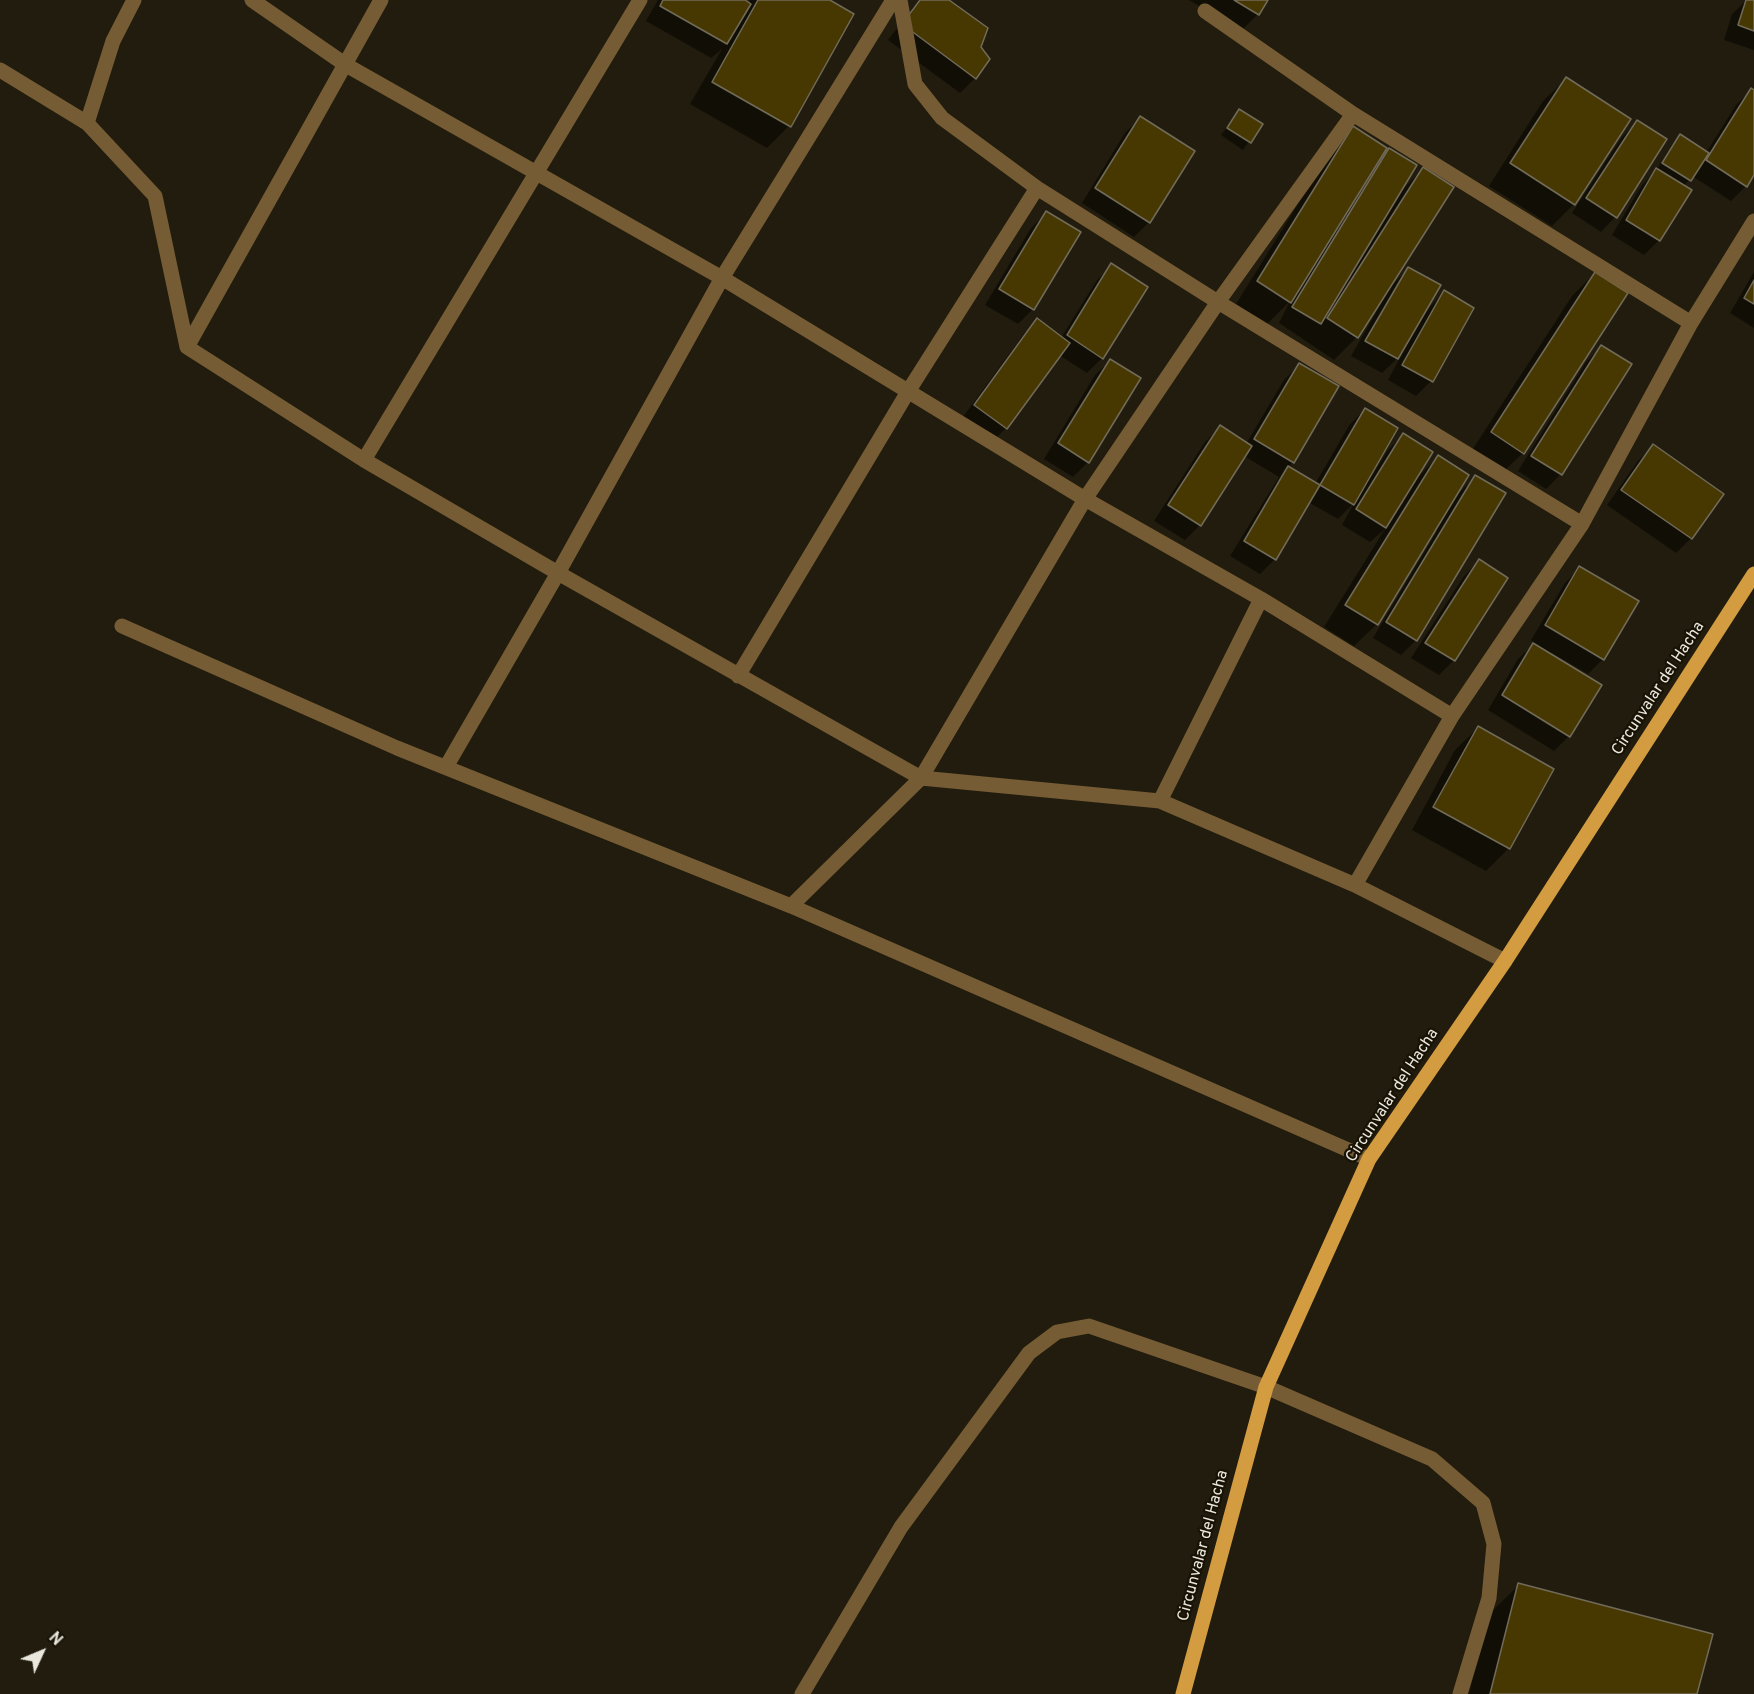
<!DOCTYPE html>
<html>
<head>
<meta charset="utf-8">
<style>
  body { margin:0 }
  #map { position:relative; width:1754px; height:1694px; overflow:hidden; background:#211c0d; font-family:Overpass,sans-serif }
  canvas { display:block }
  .north { position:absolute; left:12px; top:1622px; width:60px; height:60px; -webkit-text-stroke:4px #181305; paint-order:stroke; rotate:46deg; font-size:16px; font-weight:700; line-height:24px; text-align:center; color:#eae7dd }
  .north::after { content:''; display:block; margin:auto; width:21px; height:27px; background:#eae7dd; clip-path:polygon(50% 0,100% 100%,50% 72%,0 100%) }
</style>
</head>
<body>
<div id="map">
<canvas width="1754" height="1694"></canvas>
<div class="north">N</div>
</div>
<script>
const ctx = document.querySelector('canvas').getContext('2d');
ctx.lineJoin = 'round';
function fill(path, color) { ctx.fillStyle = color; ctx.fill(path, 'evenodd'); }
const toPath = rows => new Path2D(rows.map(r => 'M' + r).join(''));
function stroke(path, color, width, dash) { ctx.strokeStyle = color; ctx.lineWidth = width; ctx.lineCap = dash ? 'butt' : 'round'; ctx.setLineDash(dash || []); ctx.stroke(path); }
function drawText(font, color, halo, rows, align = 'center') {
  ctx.font = font + ' Overpass,sans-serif'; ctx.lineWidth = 4.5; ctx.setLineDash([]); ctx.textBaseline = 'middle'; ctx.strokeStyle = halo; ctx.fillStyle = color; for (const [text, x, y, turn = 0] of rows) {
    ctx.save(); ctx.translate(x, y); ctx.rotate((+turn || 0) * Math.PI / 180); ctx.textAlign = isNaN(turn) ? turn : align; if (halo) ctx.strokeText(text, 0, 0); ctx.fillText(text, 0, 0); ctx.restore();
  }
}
const shadow = toPath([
  [658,0,742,0,748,4,750,0,827,0,789,126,767,148,690,104,722,49,711,58,646,21],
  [919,0,947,0,979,47,975,78,960,93,888,40],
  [1189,0,1266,0,1258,14,1235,37,1204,9],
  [1747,0,1754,0,1754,50,1724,40,1732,14],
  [1566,79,1574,204,1552,226,1489,186,1543,101],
  [1751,90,1754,91,1754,173,1746,186,1731,201,1692,176,1683,187,1659,240,1644,255,1612,235,1642,185,1656,171,1673,143,1680,136,1706,153,1736,105],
  [1239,111,1261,124,1243,150,1221,135],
  [1140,118,1149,222,1134,237,1082,203,1125,133],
  [1637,122,1615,217,1601,232,1572,213,1622,137],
  [1353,128,1380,159,1389,150,1400,192,1423,169,1391,286,1408,269,1426,311,1444,292,1431,381,1416,396,1388,380,1402,354,1382,373,1351,356,1386,295,1384,294,1357,337,1334,360,1279,323,1290,301,1267,324,1236,304,1331,151],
  [1046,213,1079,232,1033,309,1018,324,985,305,1031,228],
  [1112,265,1102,358,1087,373,1059,355,1006,428,991,443,960,421,1023,335,1037,320,1061,338,1097,280],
  [1754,272,1754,328,1730,313],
  [1595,273,1523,453,1500,475,1469,455,1572,296],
  [1601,347,1630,365,1560,475,1546,489,1518,471,1586,362],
  [1110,361,1088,462,1073,477,1044,459,1095,375],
  [1299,365,1293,462,1287,468,1315,484,1350,424,1365,409,1371,473,1373,474,1388,450,1403,435,1417,478,1438,457,1457,495,1476,476,1416,640,1401,655,1373,638,1437,531,1434,530,1377,624,1354,646,1324,627,1385,529,1370,542,1342,525,1354,503,1338,519,1308,502,1275,559,1260,574,1230,556,1279,477,1244,456,1200,525,1185,540,1154,521,1205,442,1220,427,1246,444,1284,380],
  [1653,446,1722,494,1691,538,1676,553,1607,505,1638,461],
  [1479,561,1506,578,1454,660,1439,675,1411,658,1464,576],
  [1580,568,1603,659,1588,674,1552,653,1550,655,1569,736,1554,751,1488,710,1518,659,1535,643,1531,640,1565,583],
  [1478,728,1552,770,1508,849,1486,871,1412,830,1455,750],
  [1519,1585,1696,1694,1469,1694,1489,1614]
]);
const building = toPath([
  [663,0,745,0,751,4,727,44,660,6,663,0],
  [758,0,830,0,854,14,791,127,712,82,758,0],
  [920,0,949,0,988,28,981,47,990,59,976,79,902,24,920,0],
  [1234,0,1268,0,1259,15,1234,0],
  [1746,0,1754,0,1754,31,1738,25,1746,0],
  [1566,77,1631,119,1575,205,1510,163,1566,77],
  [1751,88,1754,90,1754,175,1747,187,1706,160,1751,88],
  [1239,109,1263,124,1251,143,1227,128,1239,109],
  [1140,116,1195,151,1150,223,1095,188,1140,116],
  [1637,120,1667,139,1617,218,1586,198,1637,120],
  [1353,126,1387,148,1291,303,1257,281,1353,126],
  [1680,134,1709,153,1691,181,1662,163,1680,134],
  [1389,148,1417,165,1321,324,1292,307,1389,148],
  [1423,167,1454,187,1358,338,1327,318,1423,167],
  [1656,168,1692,190,1660,241,1626,220,1656,168],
  [1046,211,1081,232,1034,310,999,289,1046,211],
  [1111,263,1148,287,1103,359,1067,335,1111,263],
  [1408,267,1441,285,1398,359,1365,341,1408,267],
  [1595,272,1628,293,1524,454,1491,432,1595,272],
  [1754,280,1754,304,1744,298,1754,280],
  [1444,290,1474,308,1433,382,1402,365,1444,290],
  [1037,318,1070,343,1007,429,974,405,1037,318],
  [1601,345,1632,364,1562,475,1531,456,1601,345],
  [1110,359,1141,378,1089,463,1058,443,1110,359],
  [1299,363,1339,386,1294,463,1254,439,1299,363],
  [1365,408,1398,428,1354,505,1320,485,1365,408],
  [1220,425,1252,446,1201,526,1168,505,1220,425],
  [1403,433,1433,452,1386,528,1356,509,1403,433],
  [1653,444,1724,494,1692,539,1621,490,1653,444],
  [1438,455,1469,475,1378,625,1345,605,1438,455],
  [1288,466,1320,485,1276,560,1244,541,1288,466],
  [1475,475,1506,493,1417,641,1386,622,1475,475],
  [1479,559,1508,578,1455,661,1425,643,1479,559],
  [1579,566,1639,601,1604,660,1545,625,1579,566],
  [1533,643,1602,685,1570,737,1502,695,1533,643],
  [1478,726,1554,769,1510,849,1433,807,1478,726],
  [1518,1583,1713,1634,1697,1694,1490,1694,1518,1583]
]);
const lane = toPath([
  [802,1694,901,1527,1029,1353,1057,1332,1089,1326,1266,1387]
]);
const street = toPath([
  [252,0,346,65,722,278,1085,499,1261,599,1452,716],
  [900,0,915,84,942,118,1037,188,1218,302,1582,524],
  [1205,11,1353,114,1691,323],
  [0,70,87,123,155,196,187,347,364,460,558,573,921,778,1160,801,1355,885,1505,961],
  [87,123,113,41,134,0],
  [187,347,381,0],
  [364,460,640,0],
  [122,626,397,748,791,906,1369,1159],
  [738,676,909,390,1037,188],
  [446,767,558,573,722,278,893,0],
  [1160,801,1261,599],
  [1355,885,1452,716,1582,524,1691,323,1754,221],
  [791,906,921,778,1085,499,1218,302,1353,114],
  [1266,1387,1432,1459,1483,1503,1494,1544,1489,1598,1460,1694]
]);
const primary = toPath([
  [1183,1694,1266,1387,1369,1159,1505,961,1754,574]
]);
const streetNames = [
  ["Circunvalar del Hacha",1659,689,-57],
  ["Circunvalar del Hacha",1393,1096,-57],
  ["Circunvalar del Hacha",1204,1546,-75]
];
fill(shadow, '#0007');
fill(building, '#473701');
stroke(building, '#716b5a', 1.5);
stroke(lane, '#765c34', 15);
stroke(street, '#765c34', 15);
stroke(primary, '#d39c40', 15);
drawText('16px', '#eae7dd', '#181305', streetNames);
</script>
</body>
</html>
